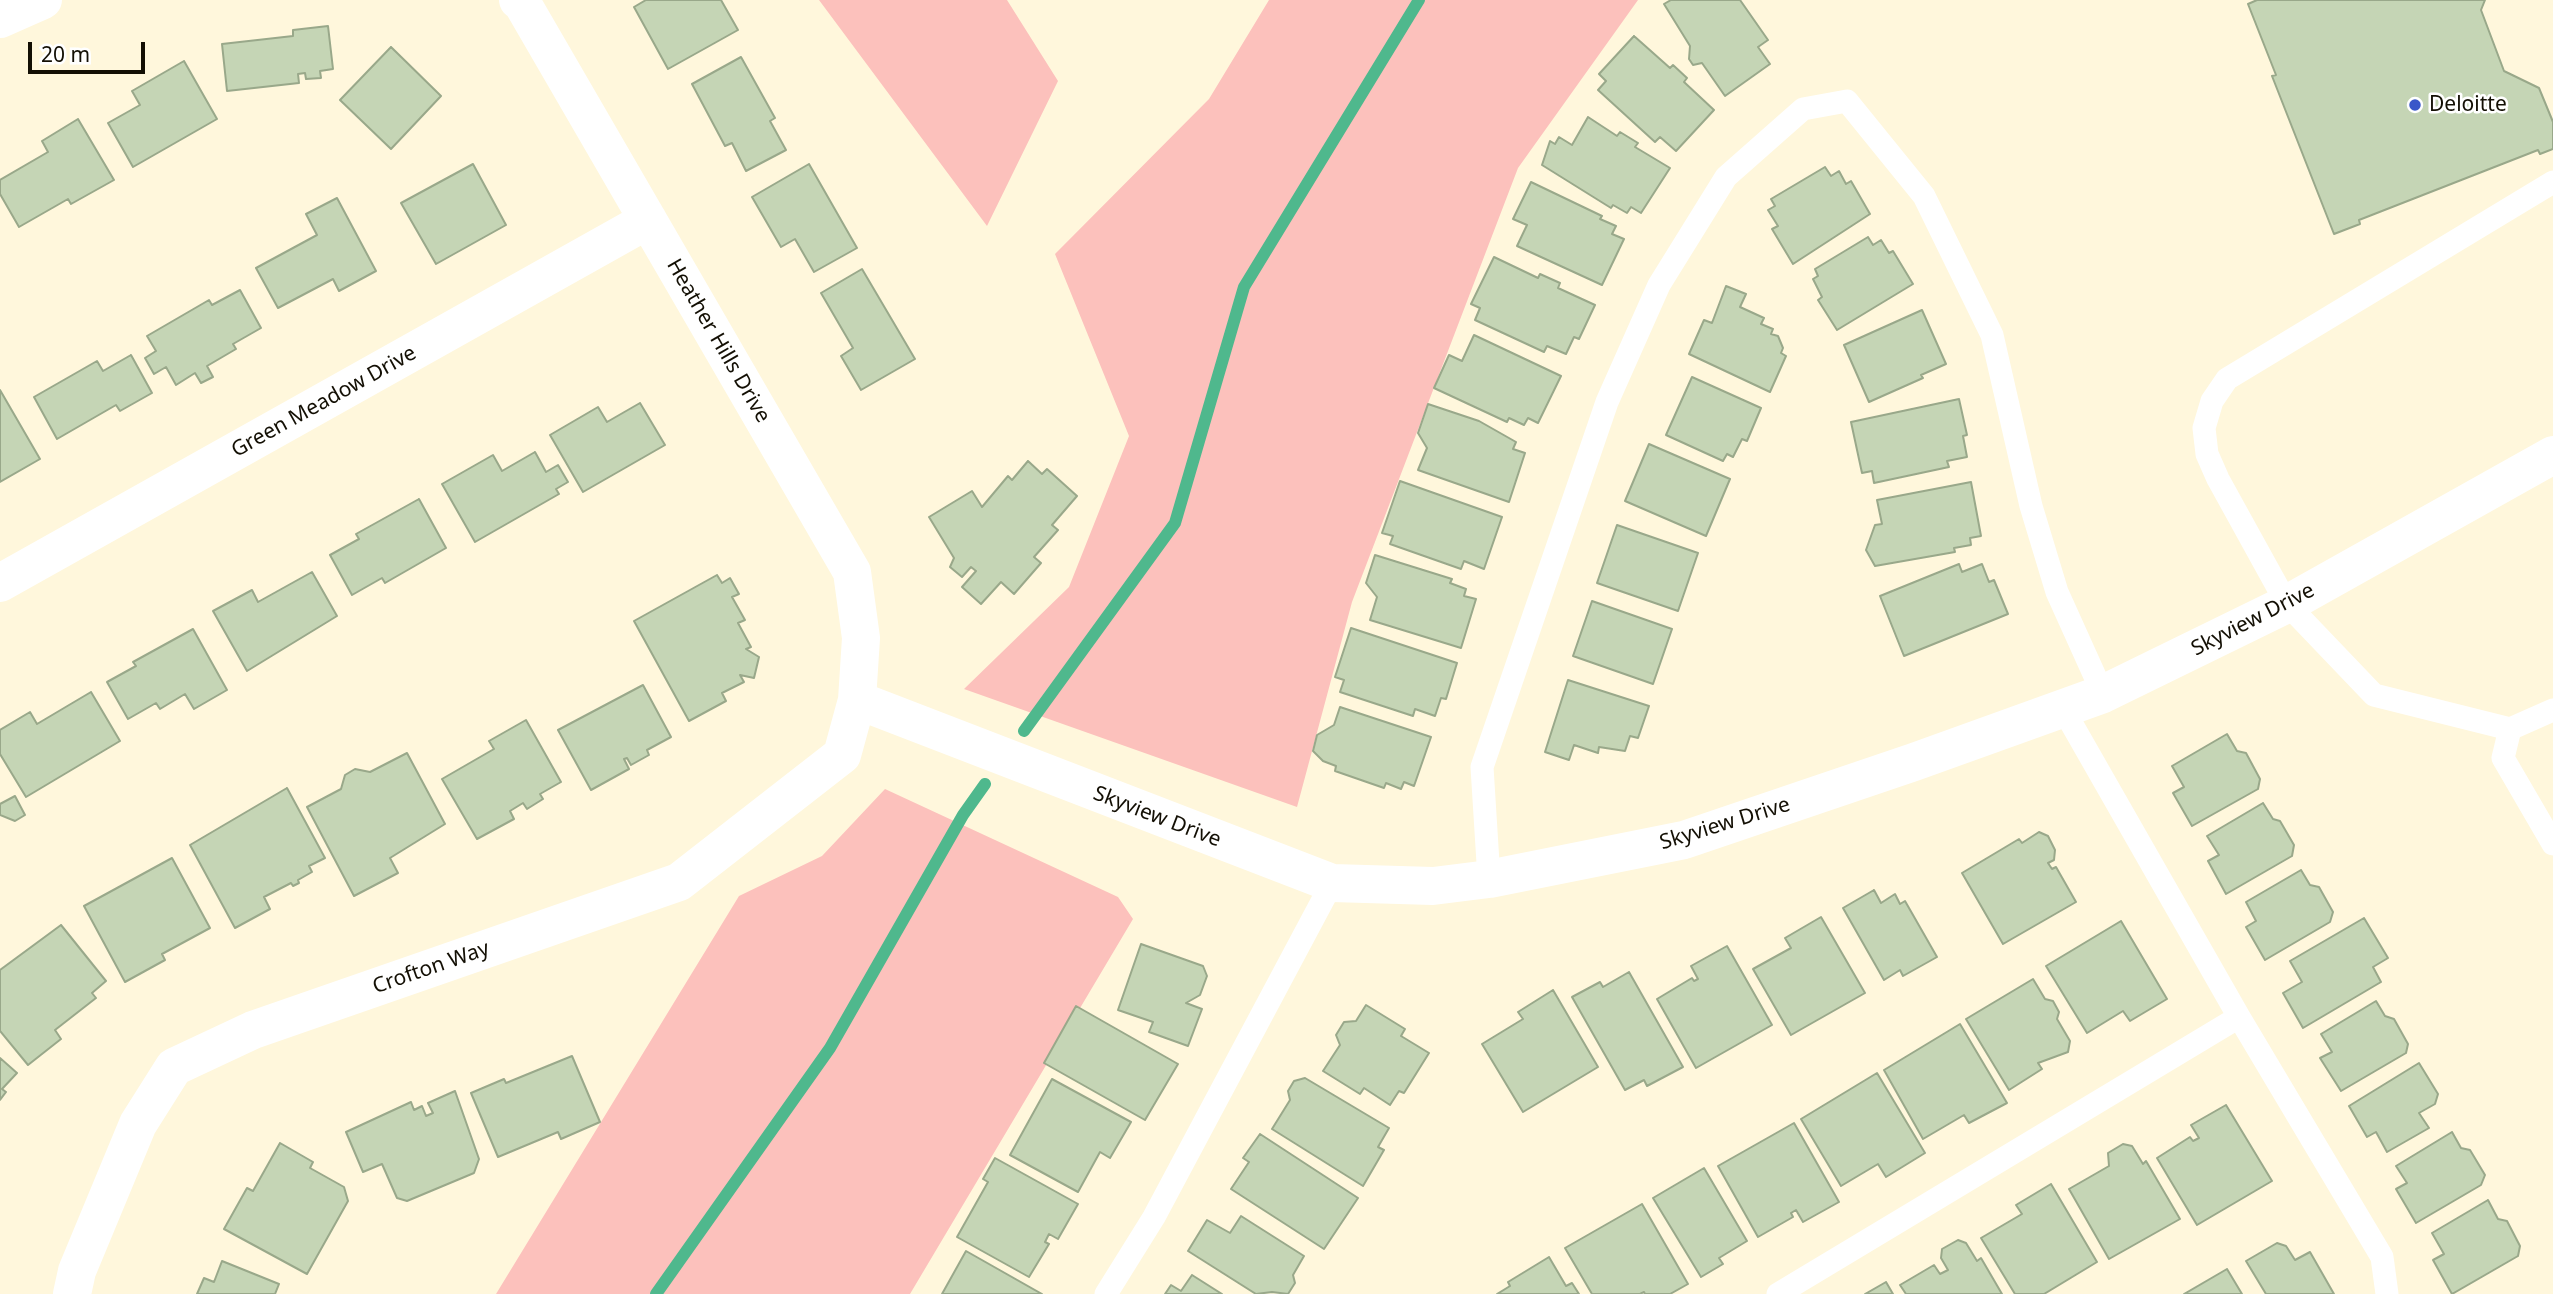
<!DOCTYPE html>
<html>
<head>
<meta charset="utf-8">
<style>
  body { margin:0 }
  #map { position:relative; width:2553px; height:1294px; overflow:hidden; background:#fff7dc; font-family:"Noto Sans",sans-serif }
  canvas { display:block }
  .scale { position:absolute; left:28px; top:42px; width:117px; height:32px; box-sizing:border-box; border:4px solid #130f04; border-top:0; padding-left:9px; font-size:21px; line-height:24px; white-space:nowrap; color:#130f04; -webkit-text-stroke:5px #fff; paint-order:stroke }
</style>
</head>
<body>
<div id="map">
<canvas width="2553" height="1294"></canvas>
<div class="scale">20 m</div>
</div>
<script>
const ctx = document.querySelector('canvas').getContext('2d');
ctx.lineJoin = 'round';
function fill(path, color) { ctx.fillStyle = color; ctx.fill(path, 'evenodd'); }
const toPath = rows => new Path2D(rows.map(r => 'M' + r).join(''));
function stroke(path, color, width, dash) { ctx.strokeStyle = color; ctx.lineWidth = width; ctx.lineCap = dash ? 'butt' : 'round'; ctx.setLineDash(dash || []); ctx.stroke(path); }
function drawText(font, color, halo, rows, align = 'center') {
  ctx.font = font + ' "Noto Sans",sans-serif'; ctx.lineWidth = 5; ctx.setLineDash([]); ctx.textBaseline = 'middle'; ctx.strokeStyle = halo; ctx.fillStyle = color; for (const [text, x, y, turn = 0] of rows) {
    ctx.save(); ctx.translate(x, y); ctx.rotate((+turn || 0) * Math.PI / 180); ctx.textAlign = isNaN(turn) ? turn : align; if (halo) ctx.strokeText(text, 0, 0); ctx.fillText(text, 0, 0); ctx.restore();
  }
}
const green = toPath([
  [819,0,1007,0,1058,81,987,226],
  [1269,0,1638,0,1518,168,1352,602,1297,807,964,689,1069,587,1129,436,1055,254,1209,99],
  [885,789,1118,897,1133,919,910,1294,496,1294,739,896,822,856]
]);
const stream = toPath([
  [1024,731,1175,523,1244,287,1419,0],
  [656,1294,830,1048,963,815,985,784]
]);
const building = toPath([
  [646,0,721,0,738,30,668,69,634,7,646,0],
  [1671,0,1740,0,1768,40,1758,47,1770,64,1725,96,1702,63,1693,65,1689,59,1690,46,1664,4,1671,0],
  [2257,0,2485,0,2481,10,2504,71,2539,88,2553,122,2553,149,2540,154,2538,150,2359,220,2360,224,2334,234,2272,76,2276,75,2248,4,2257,0],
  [328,26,333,69,320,71,321,78,306,79,305,73,298,74,299,83,227,91,222,44,293,36,293,30,328,26],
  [1634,36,1670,68,1673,65,1687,78,1684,82,1714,110,1676,151,1660,137,1655,142,1598,90,1606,81,1599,74,1634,36],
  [391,47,441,96,391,149,340,100,391,47],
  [741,57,775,118,770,121,786,150,746,171,732,143,725,146,692,84,741,57],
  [184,61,217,119,133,167,108,123,140,105,132,91,184,61],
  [1588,117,1617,136,1620,132,1638,143,1635,147,1670,168,1641,213,1631,207,1627,213,1613,205,1611,208,1542,165,1550,141,1555,144,1559,137,1572,145,1588,117],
  [78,119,114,180,71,204,68,199,19,227,0,194,0,180,48,152,42,141,78,119],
  [473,164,506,225,436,264,401,203,473,164],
  [809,164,857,248,814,272,795,239,781,247,752,197,809,164],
  [1825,167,1831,176,1839,171,1846,184,1851,181,1870,214,1793,264,1772,229,1778,226,1768,210,1775,206,1771,199,1825,167],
  [1531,182,1602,216,1600,219,1616,226,1612,234,1624,239,1602,285,1517,246,1527,225,1513,219,1531,182],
  [337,198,376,271,339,291,333,279,278,308,256,268,317,235,306,214,337,198],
  [1868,237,1873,245,1881,240,1889,253,1893,251,1913,284,1837,330,1818,300,1822,297,1813,279,1818,276,1815,269,1868,237],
  [1494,257,1538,278,1540,274,1560,283,1558,288,1595,305,1579,339,1574,337,1566,354,1547,346,1544,352,1475,320,1480,308,1471,304,1494,257],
  [862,269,915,359,861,390,841,356,853,348,821,293,862,269],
  [1726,286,1746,294,1740,307,1764,318,1761,324,1773,329,1771,334,1778,336,1783,348,1781,353,1786,356,1770,392,1689,354,1704,320,1712,323,1726,286],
  [240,290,261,328,233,344,236,349,207,366,213,377,201,383,195,373,176,385,166,367,154,374,145,358,156,351,147,336,209,300,212,305,240,290],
  [1922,310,1946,364,1921,375,1923,378,1869,402,1844,345,1922,310],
  [1474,335,1561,376,1538,423,1528,418,1524,425,1509,418,1507,422,1434,388,1449,355,1462,361,1474,335],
  [131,355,152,393,120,411,116,405,57,439,34,397,97,361,103,371,131,355],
  [1692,377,1761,408,1747,441,1742,439,1733,457,1727,454,1723,461,1666,435,1692,377],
  [0,390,40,459,0,482,0,390],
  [1959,399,1967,435,1963,436,1967,457,1947,461,1949,467,1874,483,1872,471,1862,473,1851,422,1959,399],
  [640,403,665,445,583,492,550,435,598,407,607,422,640,403],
  [1428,404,1479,421,1516,442,1513,449,1525,453,1509,502,1418,470,1427,448,1418,433,1428,404],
  [1649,444,1730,479,1706,536,1625,501,1649,444],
  [535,452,546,472,558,465,568,482,556,489,559,494,475,542,442,484,493,455,502,471,535,452],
  [1028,461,1042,474,1047,469,1077,496,1052,525,1058,530,1034,557,1041,563,1014,594,1001,582,981,604,962,587,976,571,971,567,962,577,950,567,954,558,929,517,972,491,982,507,1008,476,1012,480,1028,461],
  [1400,481,1502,517,1484,569,1464,561,1461,569,1390,544,1393,536,1382,533,1400,481],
  [1971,482,1981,536,1970,538,1971,545,1954,548,1955,552,1875,566,1866,550,1875,525,1882,524,1877,500,1971,482],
  [419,499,446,548,385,583,382,578,352,595,330,555,359,539,356,534,419,499],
  [1617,525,1698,553,1678,611,1597,583,1617,525],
  [1375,555,1452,579,1450,583,1466,589,1464,596,1476,599,1461,648,1370,620,1377,597,1366,583,1375,555],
  [1959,564,1962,572,1982,564,1989,582,1994,580,2008,614,1904,656,1880,596,1959,564],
  [312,572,337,616,247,671,213,611,252,590,258,602,312,572],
  [717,575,722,583,730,578,739,594,732,597,745,620,738,623,751,647,746,649,759,657,754,678,740,675,744,682,722,693,726,701,689,721,634,621,717,575],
  [1592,601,1672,629,1653,684,1573,656,1592,601],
  [1351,628,1457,663,1446,699,1441,698,1435,716,1415,709,1413,716,1340,692,1344,680,1335,677,1351,628],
  [193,629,227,690,194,709,185,694,160,709,156,703,128,719,107,682,136,666,133,662,193,629],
  [1568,680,1649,706,1638,738,1630,736,1625,751,1599,747,1598,753,1574,745,1569,760,1545,752,1568,680],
  [643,685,671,737,647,750,649,755,631,765,627,758,624,759,629,769,591,790,558,730,643,685],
  [91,692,120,741,26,797,0,754,0,730,30,712,37,724,91,692],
  [1340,707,1431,737,1414,786,1404,782,1401,789,1386,783,1384,788,1335,771,1336,766,1323,761,1313,751,1317,735,1334,725,1340,707],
  [526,720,561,782,540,794,543,799,527,809,523,803,510,811,514,819,477,839,442,779,494,749,489,741,526,720],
  [2227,734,2237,751,2246,753,2260,779,2258,789,2192,826,2173,793,2184,787,2172,766,2227,734],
  [407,753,445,824,390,858,398,873,354,896,307,807,341,789,345,775,355,769,370,772,407,753],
  [287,788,325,858,309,866,312,872,298,880,299,883,293,886,291,883,264,897,270,909,235,928,190,845,287,788],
  [15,796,25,815,15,821,0,815,0,804,15,796],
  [2263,803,2273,819,2280,821,2294,845,2292,856,2226,894,2208,861,2219,855,2207,836,2263,803],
  [2039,832,2048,836,2055,850,2054,860,2048,863,2052,869,2056,867,2076,902,2003,944,1962,873,2019,839,2022,843,2039,832],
  [172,858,210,928,162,954,165,960,125,982,84,906,172,858],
  [2301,870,2310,885,2319,887,2333,912,2330,922,2265,960,2246,927,2256,921,2246,902,2301,870],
  [1874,890,1881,903,1895,894,1900,904,1905,901,1937,957,1903,976,1900,970,1884,980,1843,908,1874,890],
  [1821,917,1865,993,1791,1035,1753,969,1791,948,1785,938,1821,917],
  [2364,918,2388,958,2373,967,2381,982,2303,1028,2283,993,2302,982,2290,961,2364,918],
  [2121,921,2167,999,2130,1021,2123,1011,2087,1033,2046,966,2121,921],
  [61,925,106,981,92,993,96,998,55,1030,61,1039,28,1065,0,1031,0,970,61,925],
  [1141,944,1203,966,1207,976,1200,995,1186,1003,1202,1009,1188,1046,1149,1032,1153,1022,1118,1010,1141,944],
  [1727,946,1772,1025,1696,1068,1657,999,1692,978,1694,981,1698,979,1691,966,1727,946],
  [1629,972,1683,1067,1647,1086,1644,1080,1625,1090,1572,997,1600,982,1603,987,1629,972],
  [2033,979,2045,999,2053,1001,2059,1012,2057,1019,2070,1041,2068,1052,2038,1063,2042,1069,2009,1090,1966,1019,2033,979],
  [1553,990,1598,1067,1523,1112,1482,1044,1523,1019,1518,1012,1553,990],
  [2376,1001,2385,1016,2394,1019,2408,1044,2406,1053,2341,1091,2320,1058,2332,1052,2321,1034,2376,1001],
  [1366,1005,1405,1029,1401,1036,1429,1053,1404,1093,1399,1091,1390,1105,1364,1088,1360,1094,1323,1071,1340,1045,1336,1035,1344,1022,1356,1021,1366,1005],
  [1076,1006,1178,1064,1145,1120,1044,1063,1076,1006],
  [1960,1024,2007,1103,1969,1123,1964,1115,1923,1139,1884,1070,1960,1024],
  [572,1056,600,1122,561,1139,558,1132,498,1157,471,1093,504,1079,506,1083,572,1056],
  [0,1058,17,1073,2,1089,6,1092,0,1100,0,1058],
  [2419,1063,2438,1094,2435,1104,2419,1113,2429,1128,2387,1152,2376,1132,2367,1137,2349,1106,2419,1063],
  [1877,1073,1925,1153,1886,1177,1878,1164,1841,1186,1801,1119,1877,1073],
  [1305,1078,1389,1128,1378,1147,1384,1150,1363,1186,1272,1129,1290,1100,1288,1091,1294,1081,1305,1078],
  [1052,1079,1131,1122,1110,1158,1100,1152,1078,1192,1010,1155,1052,1079],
  [455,1091,479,1159,474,1173,407,1201,397,1198,382,1164,363,1172,346,1132,411,1102,414,1110,422,1106,426,1116,433,1113,428,1103,455,1091],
  [2226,1105,2272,1181,2197,1225,2157,1158,2190,1137,2193,1141,2199,1138,2191,1125,2226,1105],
  [1794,1123,1839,1202,1803,1222,1796,1210,1791,1213,1793,1217,1758,1237,1718,1166,1794,1123],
  [2452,1132,2461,1148,2470,1150,2485,1175,2481,1185,2416,1223,2396,1189,2407,1183,2396,1166,2452,1132],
  [1260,1134,1358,1198,1324,1249,1231,1189,1249,1162,1243,1158,1260,1134],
  [280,1143,313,1162,310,1168,344,1187,348,1201,307,1274,224,1229,247,1188,253,1191,280,1143],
  [2123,1144,2132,1146,2143,1164,2146,1161,2180,1219,2109,1259,2069,1189,2109,1166,2108,1153,2123,1144],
  [995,1158,1078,1204,1058,1239,1049,1234,1045,1242,1049,1244,1029,1277,957,1237,988,1182,983,1179,995,1158],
  [1704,1168,1747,1241,1719,1258,1723,1264,1701,1277,1653,1198,1704,1168],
  [2051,1184,2097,1262,2044,1294,2015,1294,1981,1238,2022,1214,2016,1205,2051,1184],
  [2488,1200,2498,1219,2507,1221,2520,1246,2518,1256,2452,1294,2433,1260,2444,1254,2432,1233,2488,1200],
  [1642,1204,1688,1284,1670,1294,1645,1294,1644,1292,1640,1294,1592,1294,1565,1248,1642,1204],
  [1241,1216,1304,1256,1293,1275,1295,1283,1288,1294,1272,1292,1256,1294,1188,1251,1207,1220,1230,1233,1241,1216],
  [1958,1240,1966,1243,1977,1261,1981,1258,2002,1294,1906,1294,1900,1285,1934,1265,1940,1274,1948,1270,1941,1258,1942,1249,1958,1240],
  [2277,1243,2286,1246,2295,1260,2310,1252,2334,1294,2266,1294,2246,1261,2277,1243],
  [966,1251,1042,1294,942,1294,966,1251],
  [1549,1257,1566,1286,1572,1283,1579,1294,1497,1294,1510,1286,1508,1282,1549,1257],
  [222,1261,279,1284,275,1294,197,1294,204,1278,214,1282,222,1261],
  [2227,1269,2242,1294,2184,1294,2227,1269],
  [1192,1275,1222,1294,1165,1294,1171,1285,1181,1291,1192,1275],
  [1886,1282,1893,1294,1865,1294,1886,1282]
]);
const service = toPath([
  [2553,182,2227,379,2212,401,2204,428,2207,454,2218,479,2287,604,2374,695,2510,729,2553,710],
  [2062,707,2239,1017,2382,1257,2387,1294],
  [2510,729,2503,758,2553,844],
  [1489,879,1482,767,1607,402,1659,285,1726,177,1803,109,1847,101,1924,196,1992,335,2031,506,2057,592,2103,694],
  [1106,1294,1154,1217,1332,883],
  [1778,1294,2239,1017]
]);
const minor = toPath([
  [0,19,43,0],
  [0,583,648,220],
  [857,700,1332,883,1433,886,1489,879,1684,840,1914,762,2103,694,2287,604,2553,455],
  [72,1294,77,1271,138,1124,174,1067,253,1030,679,882,842,755,857,700,861,638,852,572,522,3,518,0]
]);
const markers = [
  [2415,105,7,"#3957c9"]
];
const poiNames = [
  ["Deloitte",2429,105]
];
const streetNames = [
  ["Heather Hills Drive",718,341,60],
  ["Green Meadow Drive",324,402,-29],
  ["Skyview Drive",2253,620,-27],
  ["Skyview Drive",1157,817,21],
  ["Skyview Drive",1725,824,-17],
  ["Crofton Way",431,968,-19]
];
fill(green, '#fcc1bc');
stroke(stream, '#4fb88d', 12);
fill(building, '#c5d5b5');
stroke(building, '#99a88a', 2);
stroke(service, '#fff', 23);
stroke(minor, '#fff', 38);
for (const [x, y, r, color] of markers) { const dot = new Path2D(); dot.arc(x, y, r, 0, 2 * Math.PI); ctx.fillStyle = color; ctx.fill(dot); stroke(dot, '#fff', 2.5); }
drawText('21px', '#130f04', '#fff', poiNames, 'left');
drawText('21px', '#130f04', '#fff', streetNames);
</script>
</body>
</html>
